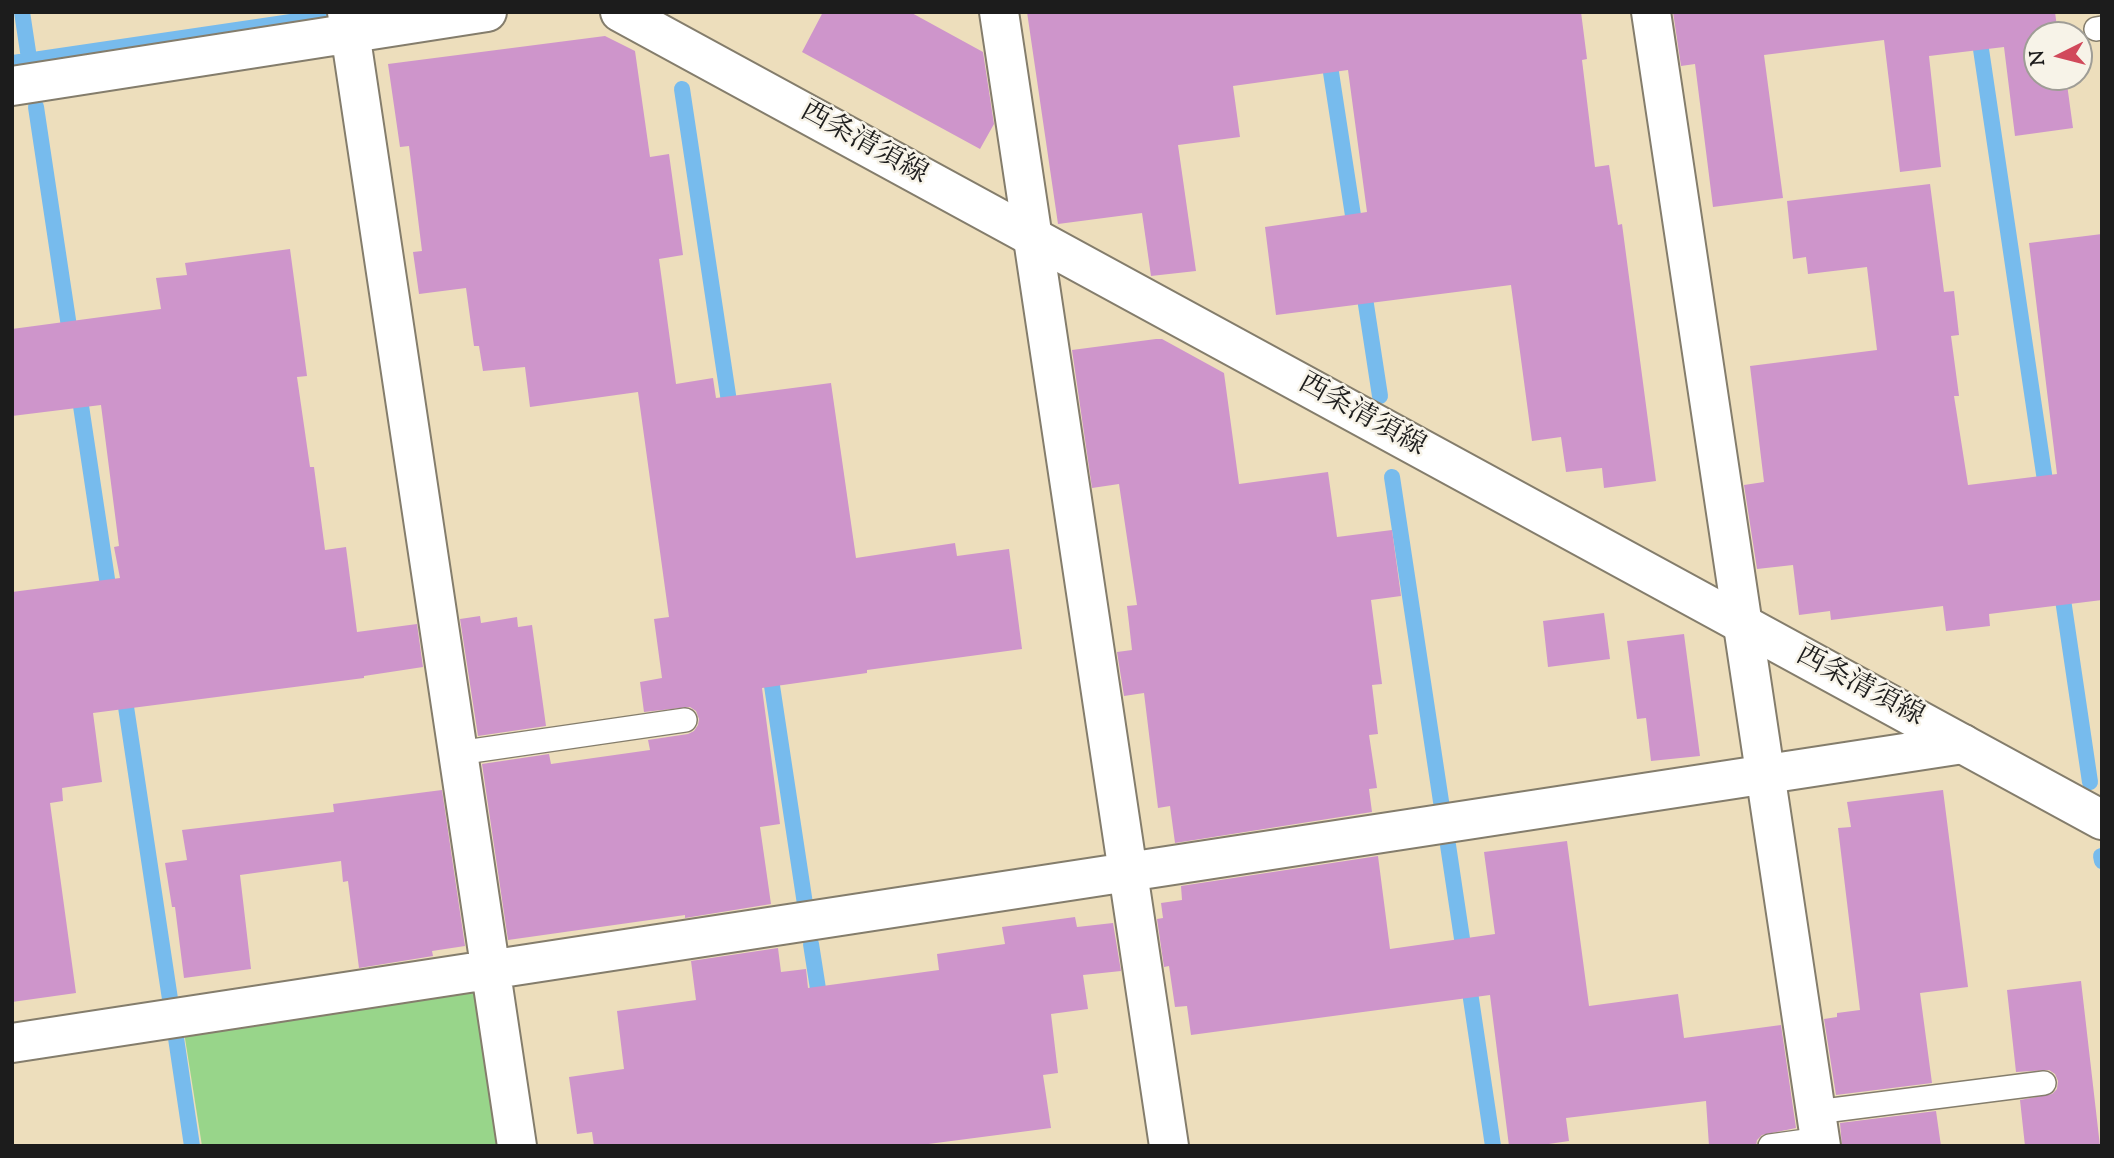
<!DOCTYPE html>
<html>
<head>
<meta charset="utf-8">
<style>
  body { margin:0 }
  #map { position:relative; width:2114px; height:1158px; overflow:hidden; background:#eddebc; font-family:"Sorts Mill Goudy",serif }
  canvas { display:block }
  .frame { position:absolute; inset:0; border:14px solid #1c1c1c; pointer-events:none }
  .north { position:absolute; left:2023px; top:21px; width:70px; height:70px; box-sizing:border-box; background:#f7f3e8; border:2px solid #9f9d96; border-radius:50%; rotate:264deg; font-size:19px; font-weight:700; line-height:28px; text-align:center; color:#1c1c1c }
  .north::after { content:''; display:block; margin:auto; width:24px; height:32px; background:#d1495b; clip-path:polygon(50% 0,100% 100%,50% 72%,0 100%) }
</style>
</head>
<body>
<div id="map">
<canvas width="2114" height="1158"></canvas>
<div class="frame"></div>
<div class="north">N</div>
</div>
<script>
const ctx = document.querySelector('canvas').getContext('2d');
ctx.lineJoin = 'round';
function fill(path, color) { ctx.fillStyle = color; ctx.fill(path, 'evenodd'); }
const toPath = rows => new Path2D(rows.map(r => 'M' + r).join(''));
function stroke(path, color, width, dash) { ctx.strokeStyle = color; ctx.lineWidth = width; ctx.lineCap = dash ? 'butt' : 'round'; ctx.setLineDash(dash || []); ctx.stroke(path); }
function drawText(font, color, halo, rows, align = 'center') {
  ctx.font = font + ' "Sorts Mill Goudy","Noto Serif JP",serif'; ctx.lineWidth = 5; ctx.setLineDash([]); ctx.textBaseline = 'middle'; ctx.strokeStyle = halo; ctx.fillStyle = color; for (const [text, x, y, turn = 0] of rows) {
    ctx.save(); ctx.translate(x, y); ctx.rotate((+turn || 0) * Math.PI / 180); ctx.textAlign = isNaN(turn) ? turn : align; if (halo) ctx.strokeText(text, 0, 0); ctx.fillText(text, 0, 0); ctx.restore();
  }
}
const green = toPath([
  [469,989,483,1000,504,1146,202,1146,184,1032]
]);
const stream = toPath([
  [22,12,30,65],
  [1978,29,2047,494],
  [1328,53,1356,235],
  [13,63,325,17],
  [682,89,731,415],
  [36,107,71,340],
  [1363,285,1380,396],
  [78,386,110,599],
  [1392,477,1442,808],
  [2061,586,2090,782],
  [769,666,805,904],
  [123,687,170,999],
  [1448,845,1493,1146],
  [2101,856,2102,861],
  [811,944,821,1008],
  [176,1038,192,1146]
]);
const building = toPath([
  [823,12,910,12,983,52,994,124,980,149,802,52],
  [1027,12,1581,12,1587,59,1582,60,1595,167,1609,165,1618,225,1622,224,1656,481,1604,488,1602,468,1566,472,1561,437,1532,441,1511,285,1276,315,1265,227,1367,212,1348,70,1233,86,1240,137,1178,145,1196,271,1151,276,1142,213,1058,224],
  [1673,12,2055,12,2058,35,2037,35,2037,77,2066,77,2073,128,2015,136,2004,47,1929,56,1941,167,1900,172,1884,40,1764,55,1783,198,1713,207,1695,64,1681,66],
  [605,36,635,51,650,157,669,154,683,255,659,259,676,384,713,378,716,398,831,383,856,558,955,543,957,556,1009,549,1022,649,867,670,867,673,762,688,780,824,760,827,771,904,685,918,685,915,508,940,482,764,549,754,551,764,650,750,648,740,688,734,694,731,698,725,699,719,696,711,690,707,644,712,640,682,662,678,654,619,669,617,638,392,530,407,525,367,483,371,479,346,474,346,466,288,419,294,413,252,422,251,409,146,400,147,388,64],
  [1930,184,1944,292,1954,291,1959,335,1951,336,1959,396,1954,396,1968,485,2057,474,2029,243,2102,234,2102,600,1989,614,1990,626,1946,631,1943,606,1831,620,1830,611,1799,615,1793,565,1757,569,1744,485,1764,482,1750,366,1877,350,1867,267,1808,274,1806,257,1793,259,1787,201],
  [290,249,307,376,297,377,310,467,314,467,325,550,346,547,357,632,417,624,423,667,364,676,364,678,93,713,102,782,62,788,63,801,50,803,76,993,12,1002,12,592,120,578,114,547,119,546,101,405,12,416,12,329,161,309,156,278,187,275,185,263],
  [1156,339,1162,339,1224,373,1239,484,1328,472,1337,537,1392,530,1401,596,1371,600,1382,684,1372,685,1378,734,1369,735,1377,788,1369,789,1372,812,1175,843,1170,806,1158,808,1144,693,1124,696,1117,652,1132,650,1127,606,1137,605,1119,484,1092,488,1072,350],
  [1604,613,1610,659,1548,667,1543,621],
  [480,616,481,623,517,617,518,627,532,625,546,726,478,736,460,619],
  [1684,634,1700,756,1651,761,1646,718,1637,719,1627,641],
  [442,790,465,946,432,951,433,956,359,968,348,881,343,882,341,861,240,875,251,969,184,978,175,907,172,907,165,863,187,860,182,830,334,812,333,804],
  [1943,790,1968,987,1920,993,1932,1083,1836,1095,1824,1019,1837,1017,1837,1013,1860,1010,1838,828,1851,827,1847,802],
  [1567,841,1589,1006,1678,994,1684,1038,1781,1025,1796,1128,1762,1135,1757,1140,1756,1146,1709,1146,1706,1101,1566,1118,1569,1141,1535,1146,1509,1146,1490,995,1191,1035,1187,1006,1175,1007,1169,966,1164,967,1157,919,1163,918,1161,903,1182,900,1181,886,1378,856,1390,949,1495,934,1484,852],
  [1075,917,1077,927,1113,923,1121,971,1083,975,1088,1009,1051,1014,1058,1073,1043,1075,1051,1128,913,1146,594,1146,592,1132,577,1134,569,1077,624,1069,617,1011,696,1000,691,961,778,948,781,972,806,969,808,988,939,970,937,954,1005,944,1002,927],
  [2081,981,2100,1146,2025,1146,2020,1100,2052,1094,2057,1089,2058,1081,2055,1074,2049,1070,2016,1072,2007,990],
  [1936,1111,1941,1146,1842,1146,1840,1123]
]);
const service = toPath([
  [2096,29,2102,28],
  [458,753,685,720],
  [1816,1112,2044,1083],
  [1770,1146,1820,1139]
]);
const minor = toPath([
  [347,12,517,1146],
  [999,12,1169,1146],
  [1651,12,1821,1146],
  [12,86,487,12],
  [12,1043,1963,744]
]);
const secondary = toPath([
  [620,12,2102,820]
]);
const streetNames = [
  ["西条清須線",863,145,29],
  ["西条清須線",1361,417,29],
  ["西条清須線",1859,688,28]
];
fill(green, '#98d58a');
stroke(stream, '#77bbed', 16);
fill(building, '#ce95cb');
stroke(service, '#847d6c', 26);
stroke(minor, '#847d6c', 42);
stroke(secondary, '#847d6c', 42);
stroke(service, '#fff', 23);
stroke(minor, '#fff', 38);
stroke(secondary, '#fff', 38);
drawText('28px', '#1c1c1c', '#f7f3e8', streetNames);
</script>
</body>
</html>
